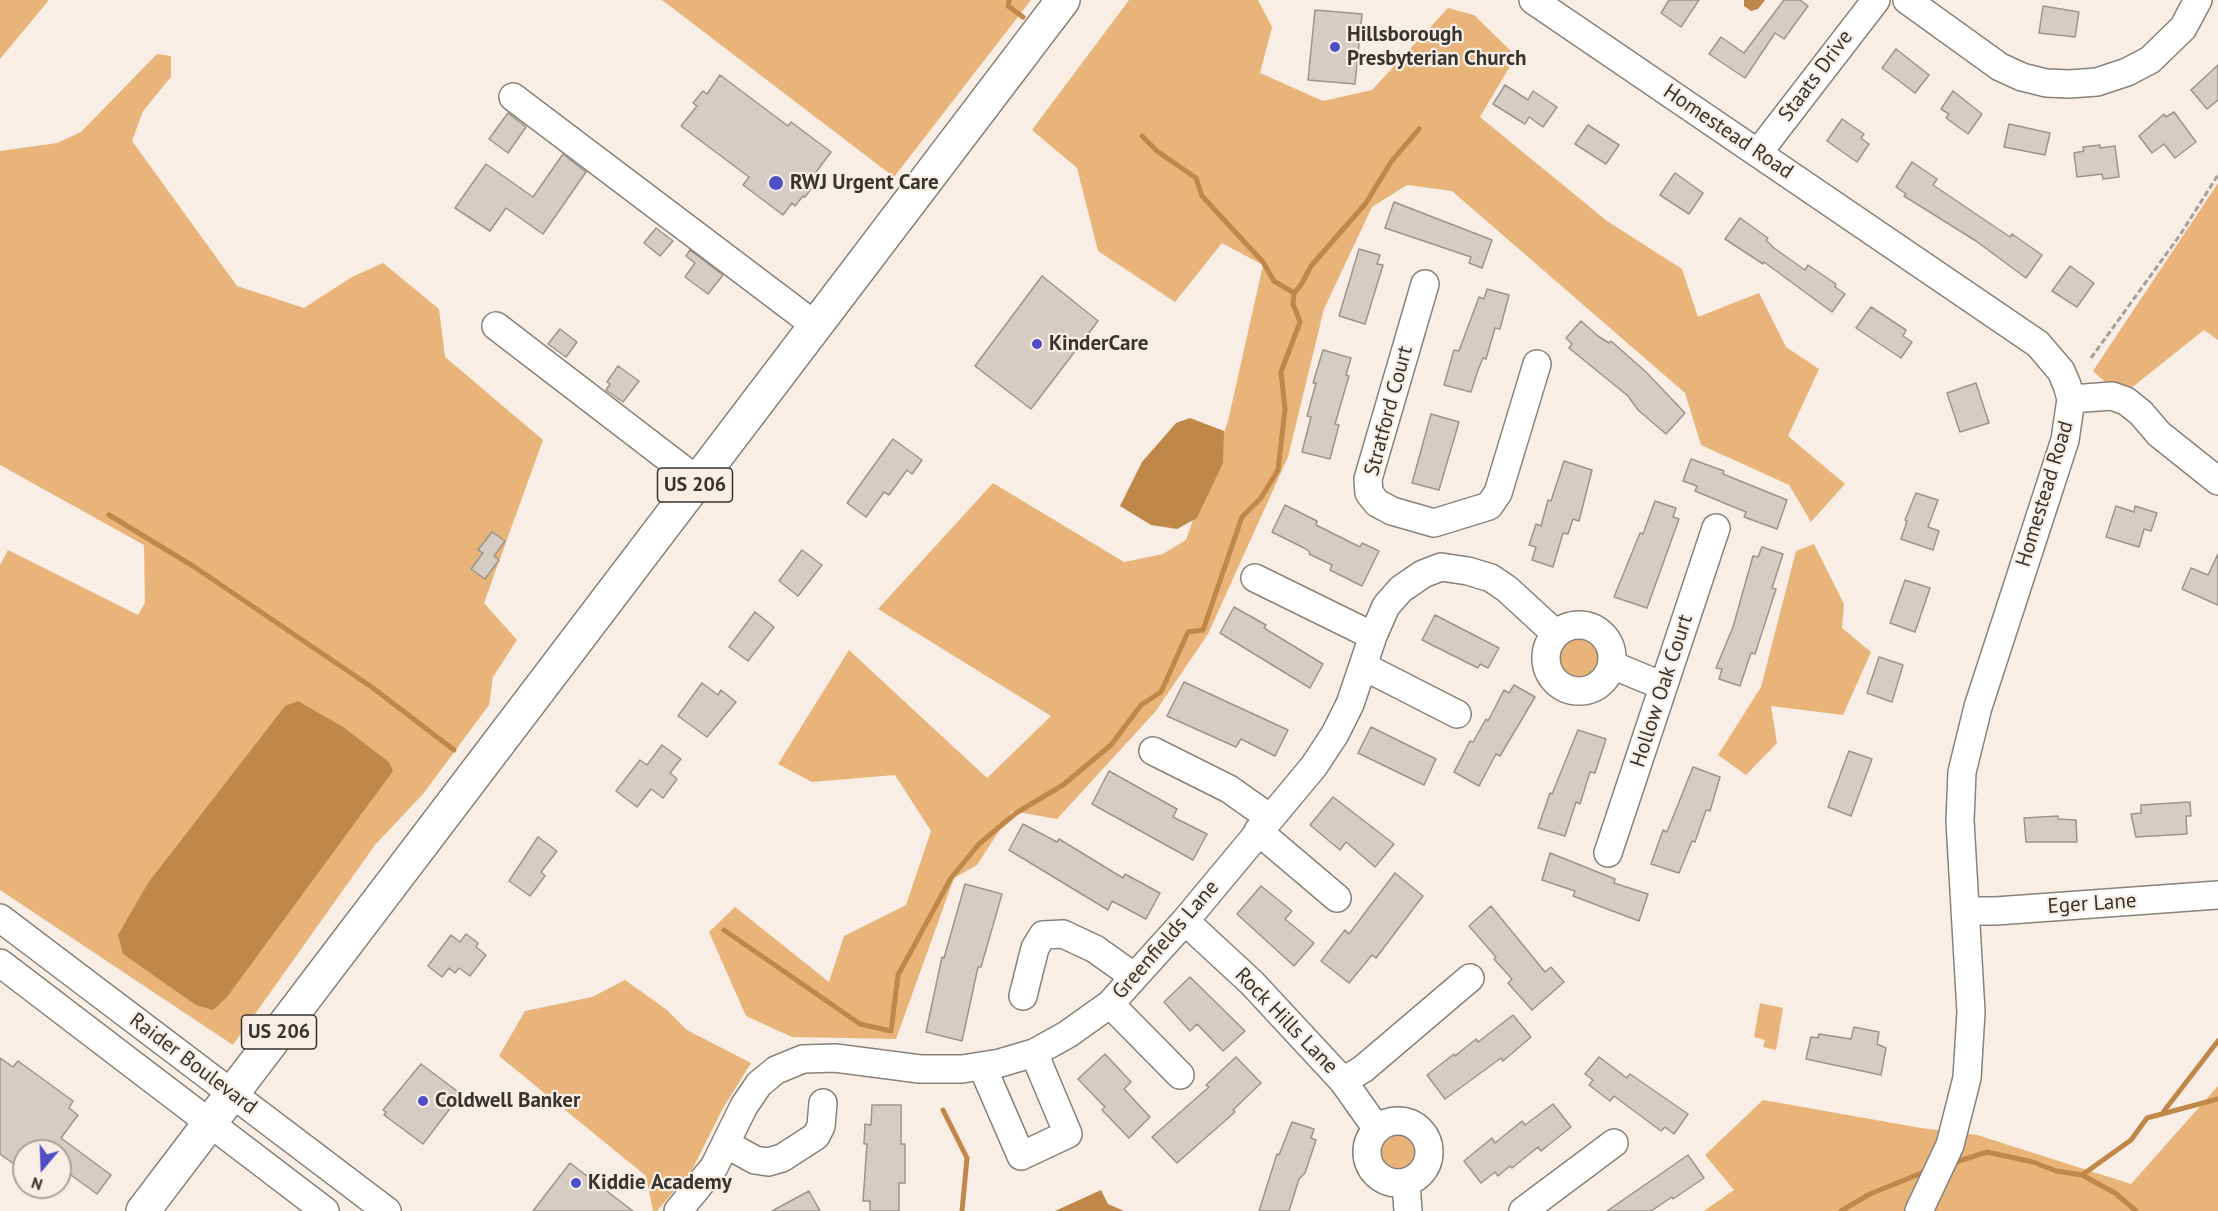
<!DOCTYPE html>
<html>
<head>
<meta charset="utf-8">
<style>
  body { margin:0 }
  #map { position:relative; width:2218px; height:1211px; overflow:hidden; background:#f8eee5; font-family:"PT Sans",sans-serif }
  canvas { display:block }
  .north { position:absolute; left:12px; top:1139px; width:60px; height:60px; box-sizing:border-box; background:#f8eee5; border:2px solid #aba39d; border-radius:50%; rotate:199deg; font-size:16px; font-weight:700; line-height:24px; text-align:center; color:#373330 }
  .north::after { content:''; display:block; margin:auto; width:21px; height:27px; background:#504ec5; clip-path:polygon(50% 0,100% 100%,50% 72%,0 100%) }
</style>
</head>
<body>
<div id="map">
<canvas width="2218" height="1211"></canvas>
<div class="north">N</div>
</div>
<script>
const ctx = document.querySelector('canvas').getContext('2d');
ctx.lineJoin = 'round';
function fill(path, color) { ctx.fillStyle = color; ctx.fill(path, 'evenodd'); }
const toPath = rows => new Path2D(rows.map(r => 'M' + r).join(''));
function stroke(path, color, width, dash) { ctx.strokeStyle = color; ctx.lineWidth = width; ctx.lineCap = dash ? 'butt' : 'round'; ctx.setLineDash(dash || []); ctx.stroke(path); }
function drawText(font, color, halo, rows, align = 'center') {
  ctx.font = font + ' "PT Sans",sans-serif'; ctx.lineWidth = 4.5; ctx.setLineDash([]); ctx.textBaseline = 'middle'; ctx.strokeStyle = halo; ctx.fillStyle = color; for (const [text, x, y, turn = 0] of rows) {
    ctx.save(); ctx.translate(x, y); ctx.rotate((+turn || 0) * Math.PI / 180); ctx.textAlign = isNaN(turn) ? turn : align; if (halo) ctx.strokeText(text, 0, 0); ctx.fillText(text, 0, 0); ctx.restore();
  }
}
const green = toPath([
  [0,0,49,0,0,59],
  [662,0,1031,0,894,177],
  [1129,0,1258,0,1272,27,1260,73,1323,101,1372,90,1448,8,1474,15,1516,56,1480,117,1607,221,1682,269,1698,317,1759,293,1786,347,1819,369,1788,436,1845,484,1811,522,1789,485,1701,445,1685,393,1452,191,1407,185,1372,207,1324,309,1288,457,1208,634,1155,712,1057,819,1012,811,977,865,954,878,896,1039,792,1037,746,1016,709,932,735,907,829,982,844,936,906,905,931,831,895,775,812,782,778,764,849,650,987,778,1051,716,878,609,993,483,1124,562,1163,554,1186,540,1228,421,1263,265,1222,243,1175,302,1098,251,1077,168,1032,130],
  [157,54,171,56,171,77,143,111,132,141,237,286,304,308,352,277,383,263,439,309,445,357,543,440,484,603,517,640,493,677,489,705,423,794,375,845,233,1045,0,890,0,565,8,550,138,615,145,603,144,545,0,465,0,151,57,143,81,132],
  [2218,183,2218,340,2204,330,2121,396,2093,371],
  [1814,544,1844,604,1842,628,1871,652,1843,715,1771,706,1777,743,1746,775,1718,755,1761,687,1796,551],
  '1559 658a21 21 0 1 1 42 0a21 21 0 1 1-42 0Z',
  [625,980,667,1010,687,1030,751,1063,722,1110,692,1170,657,1211,653,1211,646,1176,499,1056,525,1011,592,997],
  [1760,1003,1783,1008,1776,1050,1763,1047,1765,1040,1754,1037],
  [2218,1086,2218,1211,1704,1211,1734,1190,1705,1155,1763,1100,1921,1128,1977,1135,2131,1184],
  '1378 1152a20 20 0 1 1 40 0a20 20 0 1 1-40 0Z'
]);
const water = toPath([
  [1744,0,1765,0,1758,9,1751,11,1744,6],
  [1190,418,1224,431,1223,463,1197,518,1177,529,1151,525,1120,506,1142,462,1176,423],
  [298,701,343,727,389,762,393,771,227,997,213,1010,196,1005,123,954,118,935,148,883,285,706],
  [1101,1190,1108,1204,1124,1211,1055,1211]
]);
const stream = toPath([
  [1009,0,1008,6,1023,17],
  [1142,136,1157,151,1196,178,1202,196,1263,262,1274,281,1294,293],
  [109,515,193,566,373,688,454,750],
  [724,930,860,1024,891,1031,898,975,951,878,979,844,1016,813,1063,785,1111,745,1141,705,1161,692,1188,632,1203,630,1242,517,1261,498,1278,470,1285,409,1281,372,1300,322,1293,304,1294,293,1301,285,1311,266,1366,203,1391,162,1419,129],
  [943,1110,967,1158,962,1211],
  [2164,1111,2218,1041],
  [1953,1163,1987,1152,2033,1162,2056,1171,2082,1175,2115,1193,2136,1211],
  [2082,1175,2131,1140,2147,1118,2218,1099],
  [1841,1211,1870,1194,1929,1170]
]);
const building = toPath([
  [1669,0,1699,0,1681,27,1661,13,1669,0],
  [1784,0,1800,0,1808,6,1784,39,1775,33,1745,78,1709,54,1721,37,1744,53,1784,0],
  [2043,6,2079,12,2075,37,2039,33,2043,6],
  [1315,10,1362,14,1355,84,1308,80,1315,10],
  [1896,49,1929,75,1915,93,1882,68,1896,49],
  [2218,65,2218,100,2207,109,2191,90,2218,65],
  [720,75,788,126,791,122,831,152,816,172,821,176,805,197,803,196,795,206,792,203,783,215,743,185,749,177,681,126,697,106,693,103,703,91,707,94,720,75],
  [1505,85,1528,100,1533,91,1557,107,1543,127,1529,117,1525,124,1493,104,1505,85],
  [1953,91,1982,114,1968,134,1946,118,1949,114,1941,109,1953,91],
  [2174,112,2196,142,2175,158,2164,144,2152,153,2139,136,2164,114,2166,117,2174,112],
  [508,113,526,127,508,153,489,139,508,113],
  [1842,119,1864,134,1861,138,1869,144,1857,162,1827,141,1842,119],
  [2009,124,2050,133,2045,155,2004,147,2009,124],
  [1588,125,1619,145,1606,164,1575,144,1588,125],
  [2100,145,2100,148,2115,146,2119,177,2103,179,2102,174,2077,177,2074,153,2084,151,2083,147,2100,145],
  [563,154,586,172,543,234,506,208,490,231,455,208,486,164,533,197,563,154],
  [1912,162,1937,179,1933,185,2010,237,2012,234,2042,255,2026,278,1976,241,1904,196,1906,194,1896,187,1912,162],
  [1675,173,1703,193,1689,214,1660,195,1675,173],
  [1394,202,1492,240,1482,268,1469,263,1471,257,1385,228,1394,202],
  [1740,218,1768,238,1766,240,1774,248,1805,270,1808,265,1836,284,1835,287,1845,294,1832,312,1764,262,1763,264,1725,239,1740,218],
  [656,228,673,241,660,256,644,243,656,228],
  [1359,249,1380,255,1377,264,1383,265,1365,324,1339,316,1359,249],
  [690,250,723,275,708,294,685,277,695,263,686,256,690,250],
  [2070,266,2094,283,2077,307,2052,291,2070,266],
  [1042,276,1098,321,1031,409,975,366,1042,276],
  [1487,289,1509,295,1500,329,1495,328,1486,359,1483,358,1478,370,1471,392,1444,385,1454,350,1459,351,1479,297,1484,299,1487,289],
  [1871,307,1906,330,1903,336,1912,342,1901,358,1856,328,1871,307],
  [1581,321,1598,336,1609,343,1611,341,1646,372,1685,413,1666,434,1638,410,1628,396,1569,348,1572,344,1566,338,1581,321],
  [560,329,577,342,566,357,548,344,560,329],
  [1323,350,1351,358,1346,375,1349,376,1335,424,1339,425,1330,459,1302,452,1311,417,1307,416,1316,383,1313,383,1323,350],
  [618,366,639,381,623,402,606,390,610,384,607,382,618,366],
  [1976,383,1989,423,1960,432,1947,393,1976,383],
  [1431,414,1459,422,1439,490,1412,483,1431,414],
  [893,439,922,460,912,474,907,470,889,495,884,492,866,517,847,503,893,439],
  [1691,459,1724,471,1723,474,1787,500,1777,529,1744,517,1746,512,1695,491,1697,486,1683,481,1691,459],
  [1564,461,1592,470,1579,521,1573,519,1568,534,1563,533,1553,567,1532,560,1536,547,1529,545,1536,524,1541,526,1548,500,1551,501,1564,461],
  [1916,493,1938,500,1928,527,1939,531,1933,550,1901,539,1907,521,1905,520,1916,493],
  [1655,501,1676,508,1673,517,1679,519,1647,608,1614,597,1640,533,1643,534,1655,501],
  [1285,505,1317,521,1316,525,1360,547,1362,543,1379,551,1362,586,1330,570,1332,565,1309,554,1310,552,1304,548,1272,532,1285,505],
  [2116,506,2134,512,2135,506,2157,513,2151,531,2144,529,2139,547,2106,537,2116,506],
  [492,532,505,541,494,556,499,560,485,579,471,569,483,553,478,550,492,532],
  [1762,547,1783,554,1772,588,1776,589,1755,654,1751,653,1740,686,1719,679,1722,669,1716,668,1733,627,1753,556,1758,557,1762,547],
  [802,550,822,565,798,596,779,581,802,550],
  [2218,554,2218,605,2182,589,2191,568,2208,575,2218,554],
  [1905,580,1930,588,1915,632,1890,623,1905,580],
  [1234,607,1266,625,1264,628,1323,664,1310,688,1220,633,1234,607],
  [755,612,774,627,748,661,729,647,755,612],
  [1435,615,1499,648,1488,668,1480,664,1478,668,1422,640,1435,615],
  [1879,657,1903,665,1892,702,1867,693,1879,657],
  [1184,682,1288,730,1275,756,1241,739,1236,747,1167,716,1184,682],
  [702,683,718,695,721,690,736,702,707,737,678,716,702,683],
  [1514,685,1535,697,1500,756,1496,754,1479,786,1454,772,1470,741,1473,742,1486,719,1488,721,1504,690,1509,693,1514,685],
  [1371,727,1436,759,1424,785,1358,753,1371,727],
  [1578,730,1606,739,1595,773,1590,772,1580,804,1576,802,1565,836,1538,828,1550,793,1552,794,1578,730],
  [662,745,681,759,670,773,677,779,663,798,651,789,637,807,616,791,640,760,647,765,662,745],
  [1849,751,1872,759,1851,816,1828,807,1849,751],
  [1693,767,1720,777,1710,811,1706,810,1695,842,1692,841,1679,873,1651,864,1663,830,1667,832,1693,767],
  [1109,771,1177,809,1173,817,1207,834,1193,860,1092,804,1109,771],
  [1333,797,1394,844,1375,867,1346,842,1340,850,1310,825,1333,797],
  [2190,802,2191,816,2186,816,2187,834,2136,837,2131,814,2141,813,2141,805,2190,802],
  [2058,816,2058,819,2076,820,2077,842,2026,842,2024,818,2058,816],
  [1023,824,1057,842,1059,839,1123,878,1125,874,1160,893,1146,919,1112,901,1108,910,1009,850,1023,824],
  [538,837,557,851,541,872,545,876,530,896,509,881,538,837],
  [1550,853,1615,879,1614,883,1648,894,1639,921,1573,896,1575,891,1542,880,1550,853],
  [1395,873,1423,896,1376,958,1372,955,1349,983,1321,961,1345,930,1349,934,1395,873],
  [965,884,1002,894,981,967,978,967,962,1041,926,1032,942,957,944,958,965,884],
  [1261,886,1292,911,1285,919,1314,943,1294,966,1237,914,1261,886],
  [1491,906,1545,972,1551,967,1564,982,1532,1010,1508,983,1512,979,1494,959,1496,957,1469,926,1491,906],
  [466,934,478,943,476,947,486,955,470,976,459,968,455,973,449,968,442,977,428,966,451,935,460,942,466,934],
  [1190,977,1245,1031,1223,1051,1197,1024,1190,1031,1164,1002,1190,977],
  [1513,1015,1531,1037,1503,1061,1501,1058,1445,1099,1427,1075,1454,1054,1455,1056,1476,1039,1478,1042,1513,1015],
  [1854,1027,1879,1032,1877,1044,1886,1048,1881,1075,1806,1059,1811,1037,1818,1038,1819,1034,1851,1039,1854,1027],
  [1105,1054,1131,1082,1124,1089,1150,1117,1129,1138,1102,1110,1105,1107,1078,1079,1105,1054],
  [1236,1057,1261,1083,1233,1110,1235,1112,1177,1163,1152,1137,1209,1087,1206,1085,1236,1057],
  [1599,1057,1627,1078,1630,1074,1688,1114,1674,1134,1665,1127,1661,1131,1614,1096,1610,1101,1589,1085,1593,1080,1585,1074,1599,1057],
  [0,1058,13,1067,18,1061,73,1101,69,1108,78,1115,61,1138,111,1175,97,1194,60,1167,60,1151,24,1151,24,1171,0,1154,0,1058],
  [421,1064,461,1094,423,1144,384,1115,386,1112,383,1110,421,1064],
  [1553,1104,1571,1127,1541,1151,1538,1147,1512,1168,1510,1166,1498,1176,1495,1172,1481,1183,1464,1161,1492,1138,1495,1143,1522,1121,1525,1125,1553,1104],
  [872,1105,901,1105,901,1144,905,1144,905,1183,899,1183,899,1211,870,1211,870,1201,863,1201,867,1144,864,1144,865,1124,871,1125,872,1105],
  [1292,1122,1314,1129,1311,1138,1316,1140,1305,1173,1299,1179,1289,1211,1259,1211,1277,1154,1279,1155,1292,1122],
  [1688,1155,1704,1178,1673,1199,1672,1197,1651,1211,1607,1211,1688,1155],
  [570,1163,633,1211,533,1211,570,1163],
  [809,1191,820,1211,772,1211,809,1191]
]);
const path = toPath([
  [2091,358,2180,235,2218,175]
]);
const minor = toPath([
  [1533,0,2038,344,2061,371,2067,385,2071,399,2065,440,1978,707,1962,772,1960,821,1971,1012,1967,1078,1950,1145,1919,1211],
  [1907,0,2000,67,2022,77,2046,83,2069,84,2097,82,2127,72,2150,60,2183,28,2198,0],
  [513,97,816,326],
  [1758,153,1876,0],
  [1425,284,1368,479,1369,493,1377,503,1392,511,1434,523],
  [496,326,698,481],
  [2071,399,2112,396,2126,401,2141,413,2159,434,2218,481],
  [1434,523,1489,506,1498,493,1537,364],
  [1255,578,1373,636],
  '1546 658a33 33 0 1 1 66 0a33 33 0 1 1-66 0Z',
  [1612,665,1663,686],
  [1363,666,1457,714],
  [1153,751,1229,789,1270,818],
  [1258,831,1337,898],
  [1608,853,1716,528],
  [1965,911,1996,911,2218,895],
  [0,918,387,1211],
  [1185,921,1252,983,1343,1081,1377,1129],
  [0,963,325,1211],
  [1023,996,1035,948,1043,935,1063,934,1095,949,1133,976],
  [1110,1004,1180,1075],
  [982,1066,1021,1156,1068,1134,1034,1053],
  [1343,1081,1363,1069,1470,978],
  '1367 1152a31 31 0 1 1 62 0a31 31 0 1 1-62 0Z',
  [726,1144,755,1160,768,1162,782,1158,816,1136,821,1126,823,1103],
  [1406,1182,1408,1211],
  [678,1211,714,1167,744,1106,759,1084,776,1070,803,1059,835,1058,920,1069,962,1069,1000,1063,1034,1053,1068,1034,1110,1004,1185,921,1314,766,1335,734,1350,704,1373,636,1386,606,1401,589,1423,574,1441,567,1468,571,1491,578,1507,589,1556,634],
  [1523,1211,1614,1143]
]);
const major = toPath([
  [143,1211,1063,0]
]);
const markers = [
  [1335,47,6,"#504ec5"],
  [776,183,8,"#504ec5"],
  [1037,344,6,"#504ec5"],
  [423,1101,6,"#504ec5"],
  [576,1183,6,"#504ec5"]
];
const shields = [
  [695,485,75],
  [279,1032,75]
];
const shieldNames = [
  ["US 206",695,485],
  ["US 206",279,1032]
];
const poiNames = [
  ["Hillsborough",1347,35],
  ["Presbyterian Church",1347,59],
  ["RWJ Urgent Care",790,183],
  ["KinderCare",1049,344],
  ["Coldwell Banker",435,1101],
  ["Kiddie Academy",588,1183]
];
const streetNames = [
  ["Staats Drive",1816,76,-53],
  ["Homestead Road",1728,132,34],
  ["Stratford Court",1389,411,-75],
  ["Homestead Road",2045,494,-73],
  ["Hollow Oak Court",1662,691,-72],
  ["Eger Lane",2092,904,-4],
  ["Greenfields Lane",1166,940,-49],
  ["Rock Hills Lane",1286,1021,46],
  ["Raider Boulevard",193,1064,37]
];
fill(green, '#e9b479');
fill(water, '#bf8849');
stroke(stream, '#bf8849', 5);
fill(building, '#d5ccc3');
stroke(building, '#9d948c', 1.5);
stroke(minor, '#8a8279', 30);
stroke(major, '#8a8279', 36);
stroke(path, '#a69f98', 3, [6, 3]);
stroke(minor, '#fff', 27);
stroke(major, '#fff', 33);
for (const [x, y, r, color] of markers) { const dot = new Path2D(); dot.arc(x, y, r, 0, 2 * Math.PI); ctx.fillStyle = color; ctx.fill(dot); stroke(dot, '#f8eee5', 2); }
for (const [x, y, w] of shields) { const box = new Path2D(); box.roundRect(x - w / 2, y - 17, w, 34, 4.5); ctx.fillStyle = '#f8eee5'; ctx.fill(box); stroke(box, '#373330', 1.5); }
drawText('bold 20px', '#373330', null, shieldNames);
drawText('bold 21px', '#373330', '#f8eee5', poiNames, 'left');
drawText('21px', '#373330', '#f8eee5', streetNames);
</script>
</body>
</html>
